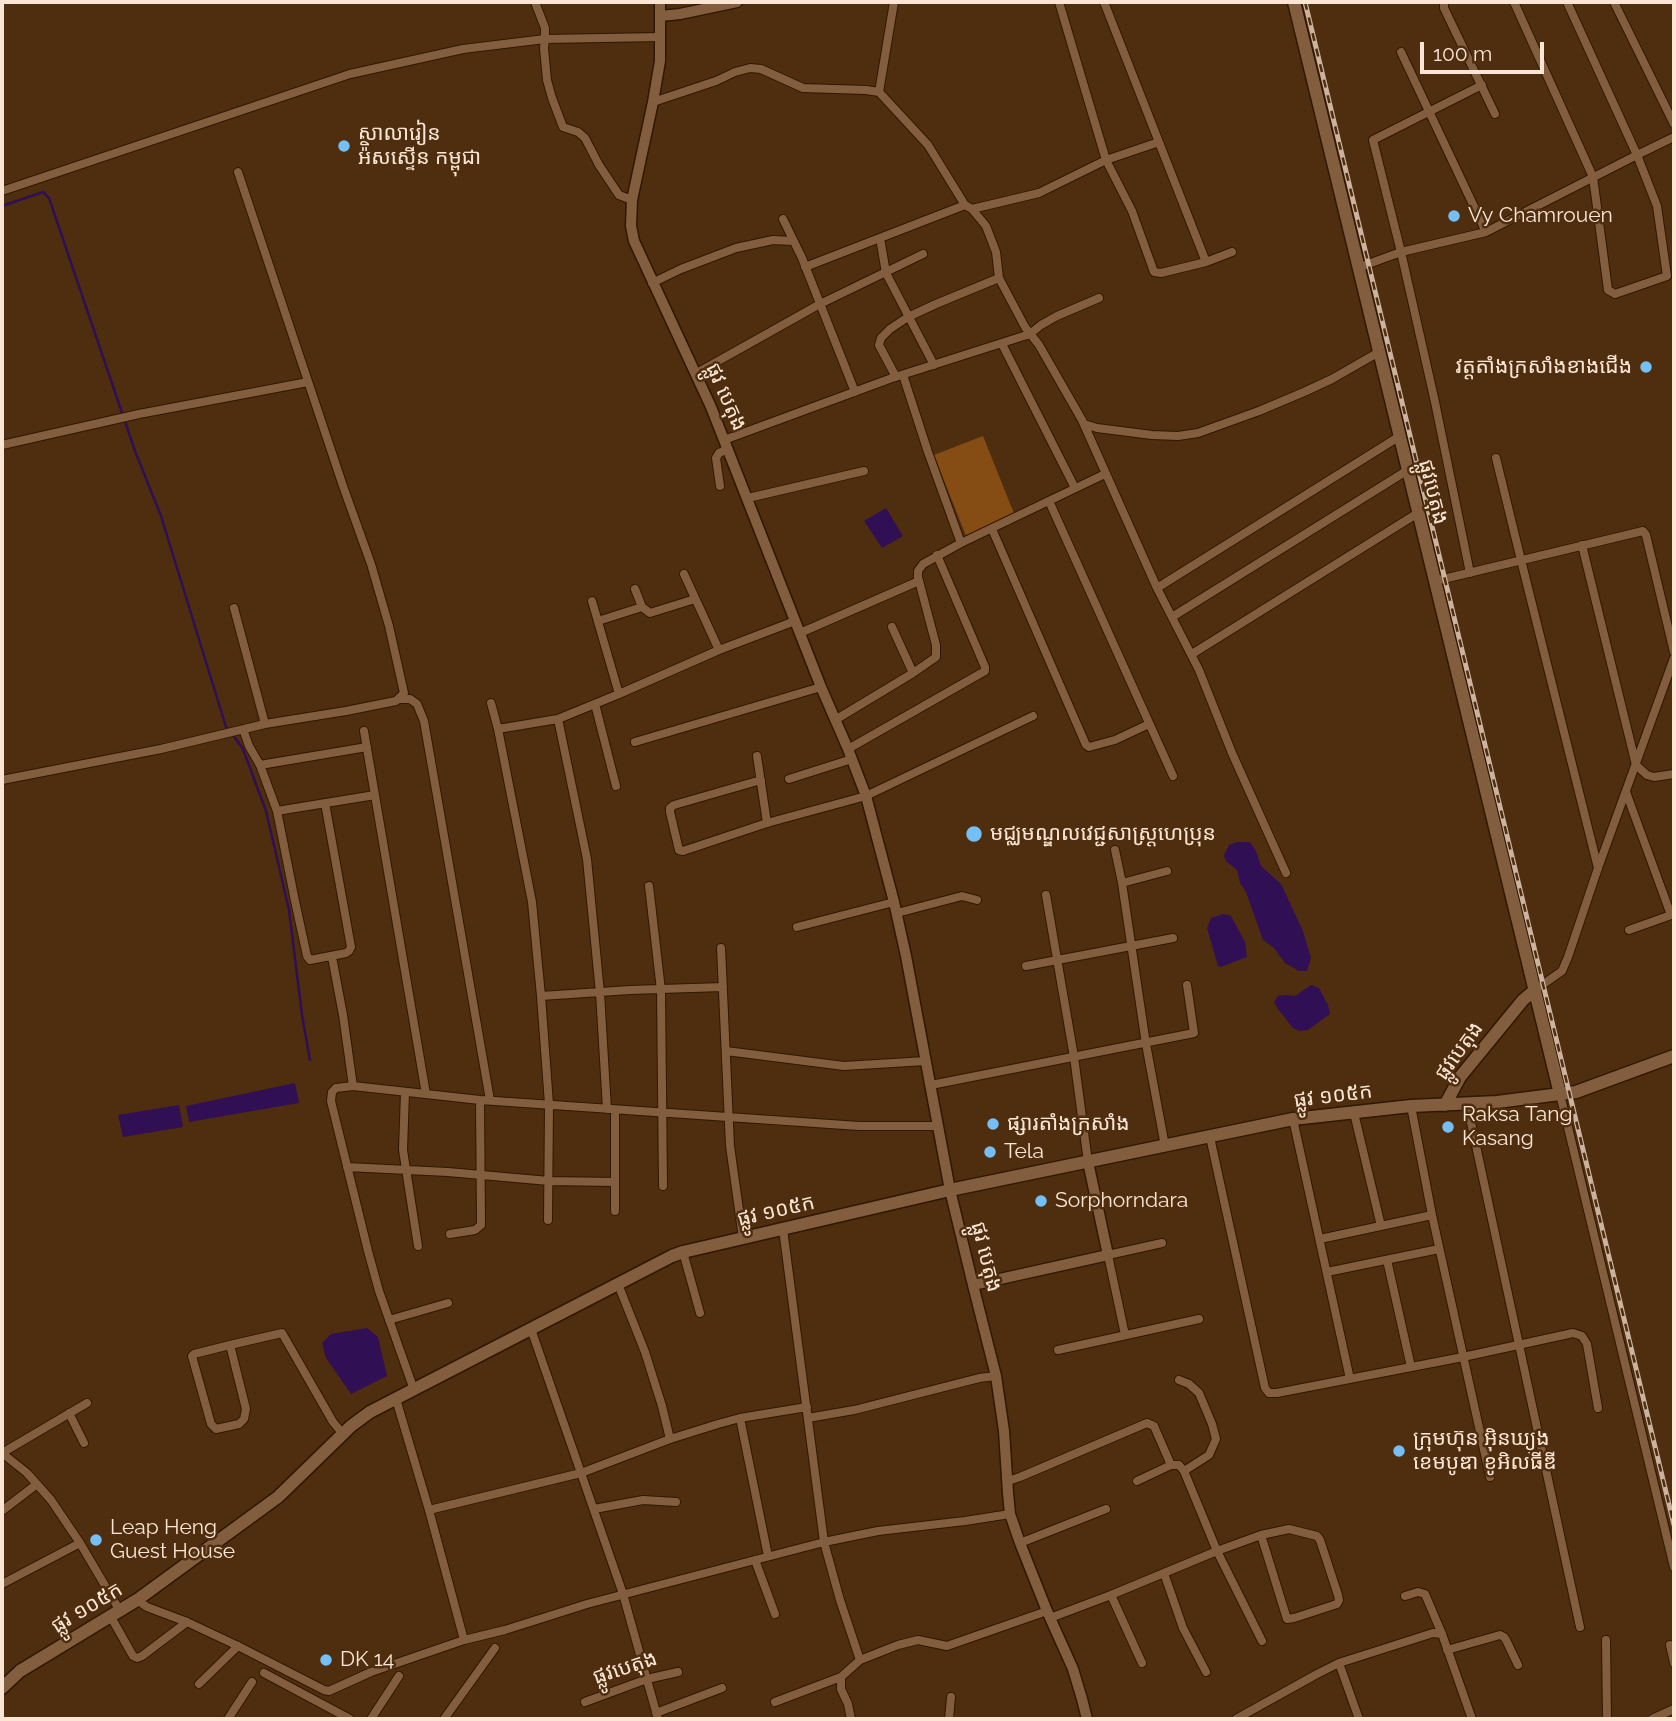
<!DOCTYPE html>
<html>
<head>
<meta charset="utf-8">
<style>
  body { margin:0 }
  #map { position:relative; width:1676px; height:1721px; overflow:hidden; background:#4f2e0f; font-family:Raleway,sans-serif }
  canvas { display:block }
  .frame { position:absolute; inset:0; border:4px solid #fbe6d5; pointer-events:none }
  .scale { position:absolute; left:1420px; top:42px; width:124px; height:32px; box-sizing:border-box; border:4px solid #fbe6d5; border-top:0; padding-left:9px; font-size:21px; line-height:24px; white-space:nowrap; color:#fbe6d5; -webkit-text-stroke:5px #4f2e0f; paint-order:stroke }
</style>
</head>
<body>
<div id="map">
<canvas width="1676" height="1721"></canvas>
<div class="frame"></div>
<div class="scale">100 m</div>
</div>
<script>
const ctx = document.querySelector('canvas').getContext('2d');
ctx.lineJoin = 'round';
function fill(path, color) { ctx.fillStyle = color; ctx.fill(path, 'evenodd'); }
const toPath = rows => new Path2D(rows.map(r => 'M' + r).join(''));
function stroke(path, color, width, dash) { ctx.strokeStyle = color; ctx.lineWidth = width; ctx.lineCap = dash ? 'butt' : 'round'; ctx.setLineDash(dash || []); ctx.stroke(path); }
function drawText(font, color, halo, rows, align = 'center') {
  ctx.font = font + ' Raleway,"Noto Sans Khmer",sans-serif'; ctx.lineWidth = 5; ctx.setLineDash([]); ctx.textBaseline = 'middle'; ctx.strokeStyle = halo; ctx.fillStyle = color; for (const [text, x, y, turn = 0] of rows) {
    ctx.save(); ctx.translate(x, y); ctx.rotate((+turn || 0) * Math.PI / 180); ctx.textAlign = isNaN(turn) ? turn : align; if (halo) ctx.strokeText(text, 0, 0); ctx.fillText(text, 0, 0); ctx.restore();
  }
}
const green = toPath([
  [983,436,1015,516,966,536,934,455]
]);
const water = toPath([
  [886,508,903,536,882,548,864,521],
  [1237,842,1250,842,1256,851,1261,866,1281,884,1303,931,1311,958,1307,971,1299,971,1285,963,1274,948,1263,940,1246,892,1240,883,1237,870,1226,861,1224,855,1229,845],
  [1223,914,1231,916,1245,942,1247,957,1221,967,1218,966,1207,928,1211,918],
  [1311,985,1319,988,1328,1005,1330,1014,1308,1030,1300,1031,1293,1028,1278,1009,1274,1002,1278,996,1286,995,1295,996],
  [295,1083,299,1103,189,1122,186,1106],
  [179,1105,183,1127,123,1137,118,1115],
  [367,1328,378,1337,387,1376,351,1394,326,1358,322,1343,331,1334]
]);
const stream = toPath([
  [2,206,43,192,49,198,135,451,161,516,226,727,229,730],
  [233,735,243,749,266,811,289,910,302,1015,310,1060]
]);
const minor = toPath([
  [1059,2,1106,160,1132,211,1154,272,1161,273,1206,262,1232,252],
  [1104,2,1206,262],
  [1444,2,1444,8,1495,114],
  [1514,2,1593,177,1608,290,1615,294,1667,276,1657,206,1637,155,1567,2],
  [1614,2,1674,124],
  [1401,52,1486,232],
  [879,92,894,2],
  [653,102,716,81,735,72,750,68,761,69,803,88,866,90,879,92,928,145,965,205,972,209,986,226,996,252,999,278,1025,327,1039,345,1082,420,1157,588,1199,670,1232,753,1286,873],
  [2,191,350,74,463,49,545,39,545,28,535,2],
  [632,200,619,195,599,165,585,138,578,132,563,127,552,98,547,80,544,48,545,39,661,37],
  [972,209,1039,193,1106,160,1159,142],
  [783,219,802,258,855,392],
  [880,238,886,273,934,365],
  [805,267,965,205],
  [1360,267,1401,252,1486,232,1637,155,1674,137],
  [652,283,681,269,736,248,773,240,793,241],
  [1002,344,1075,488],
  [695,374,820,304,923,254],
  [903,375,928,452,961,543],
  [896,377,879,345,881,338,890,329,908,317,936,304,999,278],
  [1084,424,1097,428,1152,435,1178,436,1198,433,1259,411,1304,392,1332,379,1379,352],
  [724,440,892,378,1030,334,1041,325,1057,316,1099,298],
  [2,445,139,414,308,382],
  [1496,458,1521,560,1598,868],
  [720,486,716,458,719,453,728,449],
  [748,498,864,471],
  [1049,501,1173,776],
  [992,529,1086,745,1089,747,1115,740,1149,724],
  [1582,545,1636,765,1647,775,1654,777,1674,774],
  [1470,573,1435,402,1401,252,1373,140,1482,85],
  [684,574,719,650],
  [1435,581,1643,531,1646,535,1674,652],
  [1157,588,1400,436],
  [635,589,642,607,650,613,695,599],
  [592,601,619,694],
  [234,608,265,724],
  [1172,617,1408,470],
  [598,621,642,607],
  [892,627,913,673],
  [800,633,919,581],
  [1192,654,1418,513],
  [400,699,410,699,417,704,424,721,490,1100],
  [491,703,498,729,532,902,541,996,549,1104,548,1220],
  [595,704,616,786],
  [558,719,587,859,600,993,607,1109],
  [835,720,913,673,936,657,936,645,918,577,918,571,923,564,961,543,1105,474],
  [243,729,249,746,260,765,277,811,295,901,307,956,310,960,346,953,349,951,351,947,325,803],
  [498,729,558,719,619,694,719,650,795,621],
  [364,731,426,1094],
  [635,742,821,687],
  [848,749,985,671,985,667,937,555],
  [757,756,767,823],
  [260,765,367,747],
  [789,779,852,759],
  [2,780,161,749,265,724,346,711,396,701,404,693,389,626,371,564,343,486,238,172],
  [761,780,674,805,670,808,670,812,679,850,683,851,767,823,866,796,1033,716],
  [1626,792,1671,915],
  [277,811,375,795],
  [1115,850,1122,883,1146,1044,1165,1146],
  [1122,883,1167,871],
  [649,886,661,990,663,1186],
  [1046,895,1074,1057,1088,1162],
  [897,913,962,896,977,900],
  [797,927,894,902],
  [1629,930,1674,914],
  [721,948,730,1146,743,1238],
  [332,957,343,1015,353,1086],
  [1026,966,1173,938],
  [1535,990,1562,971,1568,957,1598,868,1674,658],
  [541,996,630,990,723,987],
  [726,1051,844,1066,926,1061],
  [931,1085,1194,1033,1187,985],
  [405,1092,403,1150,418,1246],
  [1560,1094,1674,1567],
  [1467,1104,1580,1627],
  [1411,1106,1432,1215,1490,1477],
  [1354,1113,1381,1226],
  [1293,1119,1350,1379],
  [1210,1137,1265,1388,1269,1393,1277,1393,1463,1357,1573,1333,1582,1336,1587,1344,1598,1408],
  [347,1167,448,1172,549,1181,615,1182],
  [615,1211,615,1110],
  [783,1229,824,1542,840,1600,860,1660],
  [450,1234,475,1230,481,1225,480,1100],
  [1320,1239,1432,1215],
  [683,1252,700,1313],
  [1387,1260,1411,1367],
  [1327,1272,1439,1249],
  [618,1284,645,1352,662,1406,670,1439],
  [389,1320,448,1303],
  [531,1329,623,1594,658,1719],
  [1125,1335,1108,1255,1162,1243],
  [230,1345,246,1409,244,1419,239,1424,216,1429,211,1424,192,1356,194,1354,230,1345,282,1333,333,1422,343,1434],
  [1058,1350,1199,1319],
  [1179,1380,1189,1384,1199,1393,1212,1424,1216,1439,1209,1455,1184,1471],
  [414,1390,379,1291,368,1251,331,1101,332,1092,336,1088,353,1086,480,1100,859,1126,938,1126],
  [396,1399,429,1510,464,1640],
  [87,1403,2,1453,27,1473,51,1500,80,1543,120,1611],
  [69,1413,84,1443],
  [740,1418,768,1556],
  [808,1418,854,1410,979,1378,996,1376],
  [1008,1481,1020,1477,1147,1423,1154,1426,1171,1465],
  [1137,1481,1171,1465,1179,1465,1184,1471,1217,1551,1262,1641],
  [594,1509,643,1500,676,1502],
  [3,1510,37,1484],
  [429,1510,581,1473,670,1439,718,1424,740,1418,807,1407],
  [1020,1543,1106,1509],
  [755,1560,775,1614],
  [1164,1573,1183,1628,1206,1672],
  [2,1584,80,1543],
  [1111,1595,1142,1663],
  [1405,1596,1418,1592,1425,1594,1442,1634,1472,1719],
  [137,1600,147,1607,187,1622,238,1646,324,1690,329,1691,371,1672,464,1640,505,1630,587,1604,713,1571,824,1542,878,1531,965,1521,1010,1514],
  [111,1617,133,1656,137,1658,142,1656,187,1622],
  [1050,1618,1111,1595,1217,1551,1261,1535,1289,1529,1317,1536,1320,1540,1338,1595,1339,1600,1337,1604,1294,1618,1287,1619,1261,1535],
  [1606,1640,1607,1719],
  [1670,1645,1674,1663],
  [1447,1650,1500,1635,1504,1637,1506,1640,1518,1665],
  [1339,1663,1359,1719],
  [264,1673,350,1719],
  [841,1677,841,1689,848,1704,851,1719],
  [199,1684,238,1646],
  [585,1702,647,1679,678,1672],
  [775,1702,841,1677,860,1660,898,1645,918,1640,947,1646,1047,1611],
  [656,1713,722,1688],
  [228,1719,252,1682],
  [371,1719,399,1676],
  [444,1719,495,1648],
  [949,1719,951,1697],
  [1236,1719,1317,1674,1339,1663,1433,1633,1442,1634],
  [1652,1719,1674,1709]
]);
const tertiary = toPath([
  [660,2,660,61,653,102,632,200,631,226,634,241,711,407,821,687,848,749,866,796,894,902,906,956,950,1190,973,1285,996,1376,1004,1431,1008,1493,1010,1514,1020,1543,1047,1611,1073,1669,1082,1699,1087,1719],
  [661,16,680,14,737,2],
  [973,1285,1108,1255,1088,1162]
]);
const secondary = toPath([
  [1294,2,1560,1094],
  [1445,1105,1460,1077,1523,1000,1535,990],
  [2,1688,20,1671,137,1600,278,1497,351,1426,370,1412,672,1256,683,1252,950,1190,1293,1119,1411,1106,1497,1102,1576,1092,1674,1056]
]);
const rail = toPath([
  [1305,2,1674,1525]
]);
const markers = [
  [344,146,7,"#74c0f6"],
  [1454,216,7,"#74c0f6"],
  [1646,367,7,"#74c0f6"],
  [974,834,9,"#74c0f6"],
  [993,1124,7,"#74c0f6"],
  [1448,1127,7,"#74c0f6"],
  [990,1152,7,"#74c0f6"],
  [1041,1201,7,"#74c0f6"],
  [1399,1451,7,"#74c0f6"],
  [96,1540,7,"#74c0f6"],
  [326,1660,7,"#74c0f6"]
];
const poiNames = [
  ["សាលារៀន",358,134],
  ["អ៉ិសស្ទើន កម្ពុជា",358,158],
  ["Vy Chamrouen",1468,216],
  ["វត្តតាំងក្រសាំងខាងជើង",1632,367,"right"],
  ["មជ្ឈមណ្ឌលវេជ្ជសាស្ត្រហេប្រុន",990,834],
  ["Raksa Tang",1462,1115],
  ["Kasang",1462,1139],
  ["ផ្សារតាំងក្រសាំង",1007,1124],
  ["Tela",1004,1152],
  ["Sorphorndara",1055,1201],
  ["ក្រុមហ៊ុន អ៊ិនឃ្យុង",1413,1439],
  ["ខេមបូឌា ខូអិលធីឌី",1413,1463],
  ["Leap Heng",110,1528],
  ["Guest House",110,1552],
  ["DK 14",340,1660]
];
const streetNames = [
  ["ផ្លូវ បេតុង",726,397,66],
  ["ផ្លូវបេតុង",1433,492,76],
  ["ផ្លូវបេតុង",1459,1051,-54],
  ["ផ្លូវ ១០៥ក",1333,1096,-7],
  ["ផ្លូវ ១០៥ក",776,1211,-13],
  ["ផ្លូវ បេតុង",986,1257,76],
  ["ផ្លូវ ១០៥ក",87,1608,-31],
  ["ផ្លូវបេតុង",625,1668,-18]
];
fill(green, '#854d13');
fill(water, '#310f54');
stroke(stream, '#310f54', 2.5);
stroke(minor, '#301701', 10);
stroke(tertiary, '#301701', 13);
stroke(secondary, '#301701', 15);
stroke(minor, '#825e3f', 8);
stroke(tertiary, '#825e3f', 10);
stroke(secondary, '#825e3f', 12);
stroke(rail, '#ccb39f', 5);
stroke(rail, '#4f2e0f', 2.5, [8]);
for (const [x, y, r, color] of markers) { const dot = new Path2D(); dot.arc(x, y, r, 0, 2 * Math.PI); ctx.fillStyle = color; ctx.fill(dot); stroke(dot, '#4f2e0f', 2.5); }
drawText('21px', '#fbe6d5', '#4f2e0f', poiNames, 'left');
drawText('21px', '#fbe6d5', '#4f2e0f', streetNames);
</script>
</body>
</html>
